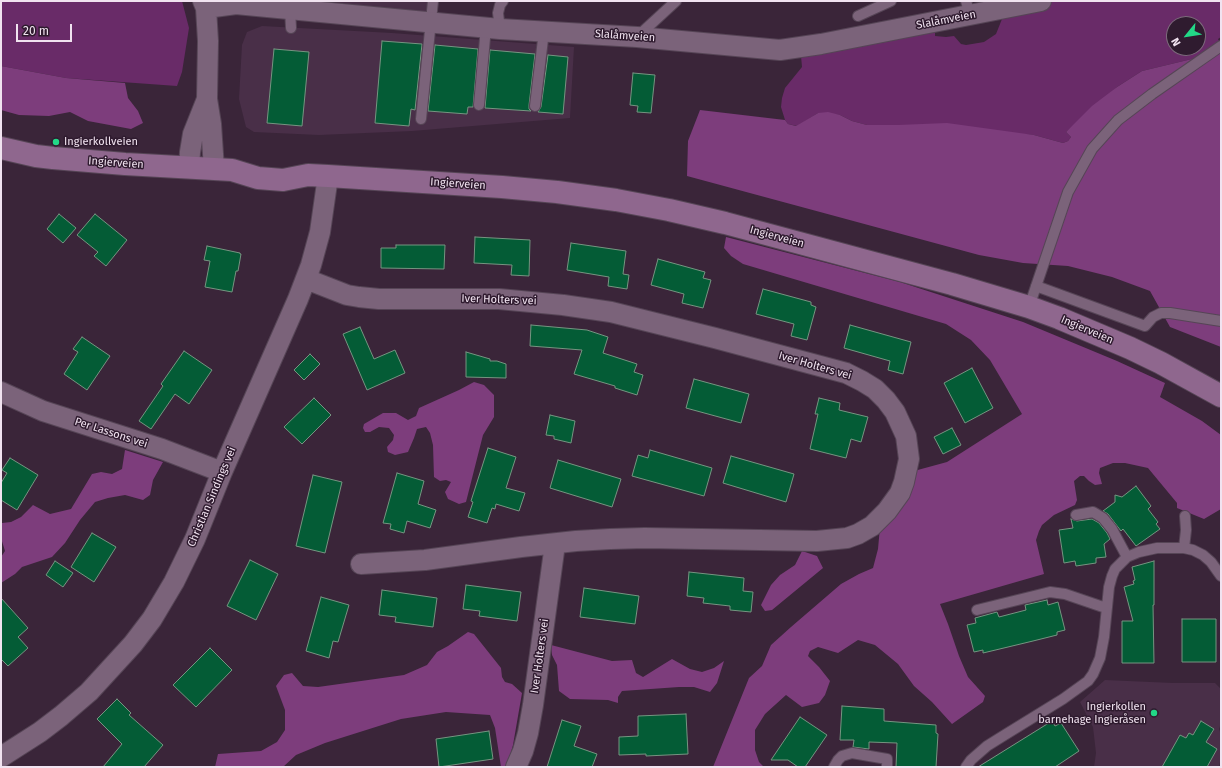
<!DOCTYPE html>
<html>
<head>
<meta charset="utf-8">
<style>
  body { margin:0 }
  #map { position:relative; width:1222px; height:768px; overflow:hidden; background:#3a2539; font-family:"Fira Sans",sans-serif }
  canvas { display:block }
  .frame { position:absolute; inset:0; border:2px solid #f1e3f0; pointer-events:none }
  .north { position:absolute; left:1166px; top:16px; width:40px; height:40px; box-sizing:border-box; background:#2f1b2f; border:1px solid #7d6b7c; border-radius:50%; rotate:240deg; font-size:11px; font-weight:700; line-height:16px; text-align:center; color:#f1e3f0 }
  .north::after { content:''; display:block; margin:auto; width:14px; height:18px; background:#22d887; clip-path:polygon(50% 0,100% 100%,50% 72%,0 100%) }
  .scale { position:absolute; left:16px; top:24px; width:56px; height:18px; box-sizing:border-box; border:2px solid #f1e3f0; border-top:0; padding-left:5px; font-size:12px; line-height:14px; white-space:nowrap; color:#f1e3f0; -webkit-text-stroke:3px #2f1b2f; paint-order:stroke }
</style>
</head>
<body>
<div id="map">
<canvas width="1222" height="768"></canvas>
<div class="frame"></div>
<div class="north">N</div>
<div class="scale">20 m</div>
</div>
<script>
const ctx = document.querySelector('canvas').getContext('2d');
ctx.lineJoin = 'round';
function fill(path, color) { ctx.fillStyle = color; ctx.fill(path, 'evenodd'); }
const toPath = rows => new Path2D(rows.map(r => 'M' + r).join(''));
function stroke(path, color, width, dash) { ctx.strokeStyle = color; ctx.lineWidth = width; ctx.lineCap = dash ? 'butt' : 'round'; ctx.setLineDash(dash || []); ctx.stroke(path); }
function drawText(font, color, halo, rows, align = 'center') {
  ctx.font = font + ' "Fira Sans",sans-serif'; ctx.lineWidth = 3; ctx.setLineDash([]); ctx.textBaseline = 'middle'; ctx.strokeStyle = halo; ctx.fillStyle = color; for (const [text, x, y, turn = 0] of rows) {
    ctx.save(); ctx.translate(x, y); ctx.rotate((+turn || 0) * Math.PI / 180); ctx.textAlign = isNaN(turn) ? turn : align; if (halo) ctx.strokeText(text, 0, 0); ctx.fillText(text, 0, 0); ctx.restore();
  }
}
const built = toPath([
  [325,1,439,1,437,13,409,12],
  [262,26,392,33,574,47,570,118,412,131,319,135,254,132,246,127,239,99,242,45,247,32],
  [1105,680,1173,683,1215,683,1221,689,1221,724,1219,729,1221,734,1221,757,1219,767,1094,767,1096,753,1093,727,1080,702]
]);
const green = toPath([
  [1,1,182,1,189,28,182,72,177,86,66,78,1,66],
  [1020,1,1221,1,1221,37,1218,39,1221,45,1221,52,1142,71,1117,87,1066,132,1071,137,1068,141,1063,143,1034,135,898,125,867,125,852,121,840,115,818,113,797,126,788,124,785,120,781,107,782,98,785,88,802,67,801,56,935,30,935,36,946,37,954,36,961,44,966,45,984,42,996,34,1002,19],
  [1174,24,1198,24,1198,48,1174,48]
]);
const forest = toPath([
  [1221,52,1221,347,1170,327,1150,291,1112,277,1068,266,1023,263,979,255,687,176,688,141,700,110,785,120,788,124,796,126,818,113,828,112,840,115,852,121,867,125,898,125,947,123,1034,135,1063,143,1068,141,1071,137,1066,132,1092,106,1117,87,1142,71],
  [1,66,66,78,125,83,128,98,138,111,143,123,131,129,88,121,70,112,49,116,19,115,1,110],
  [726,237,900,282,1023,322,1117,361,1165,383,1160,397,1202,421,1221,435,1221,509,1204,519,1177,508,1177,503,1148,468,1125,463,1113,463,1100,468,1099,473,1102,484,1095,485,1089,481,1084,476,1080,476,1074,481,1077,500,1075,505,1054,515,1042,525,1039,531,1036,540,1044,574,940,604,948,624,959,656,968,677,985,696,983,702,952,724,932,702,914,686,898,664,875,645,858,640,838,653,818,647,810,651,808,656,819,667,830,681,825,695,819,703,802,707,786,695,765,714,755,730,755,750,759,762,764,767,713,767,749,678,762,666,771,645,791,627,841,584,859,574,873,568,878,549,880,527,914,471,947,462,1022,414,990,360,971,340,946,324,743,264,731,256,724,248],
  [474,382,484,385,494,395,494,417,483,435,466,502,459,504,448,499,445,492,451,482,446,480,440,481,434,477,433,445,430,433,426,427,417,429,414,438,408,452,395,455,388,452,387,447,393,440,394,435,389,428,379,427,370,432,365,432,363,428,364,424,383,413,396,413,408,420,416,416,419,408,459,390],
  [125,450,163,462,153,480,150,495,143,500,125,495,108,498,95,502,80,520,65,543,52,557,22,567,15,574,1,583,1,557,5,551,1,538,1,526,2,523,11,522,21,517,33,505,50,514,71,509,92,474,101,472,112,474,122,469],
  [802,551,817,556,823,568,772,610,765,611,761,605,771,585,780,575,795,565],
  [468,632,474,634,501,668,502,677,505,682,512,684,522,693,513,745,507,767,501,767,495,728,490,715,446,712,401,719,325,743,296,755,283,767,215,767,218,754,261,751,277,742,285,730,285,710,276,686,284,675,292,673,303,686,318,687,404,675,427,665,437,652,448,646],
  [551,645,612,661,632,660,636,673,643,677,672,659,690,669,702,672,714,668,724,661,717,683,710,692,694,687,679,687,622,691,618,697,618,703,608,700,570,699,559,691,557,665,552,655]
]);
const building = toPath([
  [382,41,422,44,415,110,411,109,409,126,375,123,382,41],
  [435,45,478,49,473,107,468,107,467,114,428,111,435,45],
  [274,49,309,52,302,126,267,123,274,49],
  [490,50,535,54,529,105,529,109,531,111,485,108,490,50],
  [548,55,568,57,563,114,538,112,541,107,548,55],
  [633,73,655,75,651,113,637,112,638,106,630,105,633,73],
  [59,214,76,228,63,243,47,229,59,214],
  [95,214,127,240,106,266,94,256,98,252,77,235,95,214],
  [475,237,530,240,529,276,511,275,512,265,474,263,475,237],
  [571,243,626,251,623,274,629,275,627,289,608,286,609,277,567,270,571,243],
  [396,245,445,245,444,269,381,268,381,248,396,248,396,245],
  [207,246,240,253,240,254,241,254,238,271,236,271,232,292,205,287,210,261,204,260,207,246],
  [658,259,705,272,703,278,711,280,703,308,682,303,684,294,651,285,658,259],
  [763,289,811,302,811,305,816,307,807,340,791,336,794,324,756,314,763,289],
  [531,325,587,330,608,337,603,353,637,364,634,372,643,375,637,395,615,388,615,386,574,374,582,350,530,346,531,325],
  [850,325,911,342,903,374,888,370,890,361,844,348,850,325],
  [360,327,374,359,395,350,405,373,367,390,343,334,360,327],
  [82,337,110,356,87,390,64,374,78,352,73,349,82,337],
  [184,351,212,370,189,404,175,394,151,429,139,421,163,386,161,384,184,351],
  [466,352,490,359,490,361,497,361,506,364,506,378,466,377,466,352],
  [310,354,320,364,304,380,294,370,310,354],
  [972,368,993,408,965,423,944,383,972,368],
  [694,379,749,394,741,423,686,408,694,379],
  [314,398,331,415,302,444,284,427,314,398],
  [819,398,840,403,839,410,868,417,861,442,851,439,846,458,810,449,818,414,815,414,819,398],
  [550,415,575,421,571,443,554,439,554,436,546,435,550,415],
  [952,428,961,445,943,454,934,437,952,428],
  [488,448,516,457,506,488,525,493,519,511,496,504,495,509,492,508,487,523,468,517,473,502,471,501,488,448],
  [650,450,712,468,704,496,632,476,638,455,648,458,650,450],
  [731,456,794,474,786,502,723,483,731,456],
  [10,458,38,475,17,510,1,500,1,483,7,473,2,470,10,458],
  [558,460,621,479,612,507,550,488,558,460],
  [397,473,424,481,418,504,436,510,430,528,407,521,404,533,390,529,391,524,383,523,397,473],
  [313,475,342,482,325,553,296,546,313,475],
  [1136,486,1151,506,1148,509,1158,522,1156,524,1160,529,1136,546,1123,529,1121,531,1108,514,1103,511,1115,502,1115,495,1122,497,1136,486],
  [1071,519,1077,521,1092,519,1099,523,1107,533,1110,539,1104,544,1106,557,1096,558,1096,563,1076,566,1075,561,1064,563,1059,530,1073,528,1071,519],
  [92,533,116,547,94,582,71,567,92,533],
  [250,560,278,574,256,620,227,606,250,560],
  [55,561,73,573,63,587,46,575,55,561],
  [1154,561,1154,605,1153,605,1154,663,1122,663,1122,621,1133,621,1124,587,1134,584,1133,581,1135,580,1132,567,1154,561],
  [689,572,744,578,743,591,753,592,751,612,730,610,730,606,703,603,704,598,687,596,689,572],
  [466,585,521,592,517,621,479,616,480,611,463,609,466,585],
  [584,588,639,596,635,624,580,617,584,588],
  [382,590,437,598,433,627,395,622,396,617,379,615,382,590],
  [321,597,349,605,338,642,333,641,329,658,306,651,321,597],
  [1,598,28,628,18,637,28,648,8,666,1,659,1,598],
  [1047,600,1048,605,1058,602,1065,630,1057,632,1057,635,1033,641,983,653,983,650,974,652,967,625,976,623,975,618,997,612,999,617,1026,610,1025,605,1047,600],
  [1182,619,1216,619,1216,662,1182,662,1182,619],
  [210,648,232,670,196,707,173,685,210,648],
  [117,699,131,713,129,715,163,745,144,767,103,767,122,744,97,719,117,699],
  [842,706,884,709,884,721,936,725,936,733,938,734,936,767,896,767,897,743,869,742,869,749,853,747,854,740,840,740,842,706],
  [686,714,688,754,646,756,646,754,619,755,619,737,638,736,638,716,686,714],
  [800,717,827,735,805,767,798,767,788,760,771,760,800,717],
  [562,720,581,726,574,746,597,754,592,767,547,767,562,720],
  [1052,721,1055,726,1061,723,1079,751,1055,767,978,767,1052,721],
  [1201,721,1214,729,1206,742,1217,749,1207,767,1162,767,1180,735,1186,738,1189,733,1193,735,1201,721],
  [489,731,493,759,439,767,436,739,489,731]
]);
const service = toPath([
  [966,1,970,15],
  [290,9,291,28],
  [858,16,891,1],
  [500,29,498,13,500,5,503,1],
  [637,37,676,1],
  [479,105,486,27],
  [535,106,544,31],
  [421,119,433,1],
  [1036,286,1145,326,1153,317,1161,313,1170,313,1221,321],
  [1029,307,1068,192,1092,149,1118,120,1152,94,1221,46],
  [1076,515,1093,512,1103,518,1112,529,1127,557],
  [1184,548,1186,530,1185,516],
  [977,610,1050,592,1065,594,1106,608],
  [834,767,838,760,842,756,852,753,887,759,887,767],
  [966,767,971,760,987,746,1003,736,1063,699,1088,681,1093,674,1100,658,1104,637,1109,587,1112,576,1115,569,1127,557,1139,552,1157,548,1184,548,1193,550,1203,555,1211,562,1221,576]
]);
const minor = toPath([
  [203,1,206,8,208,41,207,99,211,124,214,169],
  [206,8,236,4,500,29,637,37,780,50,821,44,1041,1],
  [189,167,190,152,193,134,207,99],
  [306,279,347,295,359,297,379,299,499,299,563,305,611,312,715,338,846,373,862,381,875,389,886,400,895,412,906,436,909,459,904,482,900,493,887,511,872,526,858,534,847,538,817,541,645,538,610,539,576,541,521,547,425,560,361,564],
  [1,392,43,411,162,449,222,472],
  [1,757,40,732,61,716,89,692,133,644,152,619,174,582,195,539,222,472,298,299,311,265,320,232,328,176],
  [516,767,523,751,528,733,533,705,555,544]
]);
const secondary = toPath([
  [1,148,36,156,53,158,125,164,232,170,258,178,283,180,308,175,328,176,502,187,557,192,616,200,669,210,725,223,952,284,1029,307,1059,318,1130,348,1161,363,1221,396]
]);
const markers = [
  [56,142,4,"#22d887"],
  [1154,713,4,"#22d887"]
];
const streetNames = [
  ["Slalåmveien",946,20,-11],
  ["Slalåmveien",625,36,4],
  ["Ingierveien",116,163,4],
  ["Ingierveien",458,184,4],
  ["Ingierveien",777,237,15],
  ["Iver Holters vei",499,300,2],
  ["Ingierveien",1087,330,23],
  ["Iver Holters vei",815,366,16],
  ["Per Lassons vei",111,433,18],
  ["Christian Sindings vei",212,497,-67],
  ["Iver Holters vei",540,656,-82]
];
const poiNames = [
  ["Ingierkollveien",64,142],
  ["Ingierkollen",1146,707,"right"],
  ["barnehage Ingieråsen",1146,720,"right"]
];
fill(built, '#492f48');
fill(green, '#692b68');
fill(forest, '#7d3d7c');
fill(building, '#045c36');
stroke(building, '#759581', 1);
stroke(service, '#564556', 12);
stroke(minor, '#564556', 22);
stroke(secondary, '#564556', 24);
stroke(service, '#7b637a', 10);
stroke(minor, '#7b637a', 20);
stroke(secondary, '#8f678e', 22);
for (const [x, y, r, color] of markers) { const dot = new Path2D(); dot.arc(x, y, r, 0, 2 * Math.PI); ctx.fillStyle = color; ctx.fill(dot); stroke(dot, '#2f1b2f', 1.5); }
drawText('11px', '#f1e3f0', '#2f1b2f', streetNames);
drawText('11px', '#f1e3f0', '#2f1b2f', poiNames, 'left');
</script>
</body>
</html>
